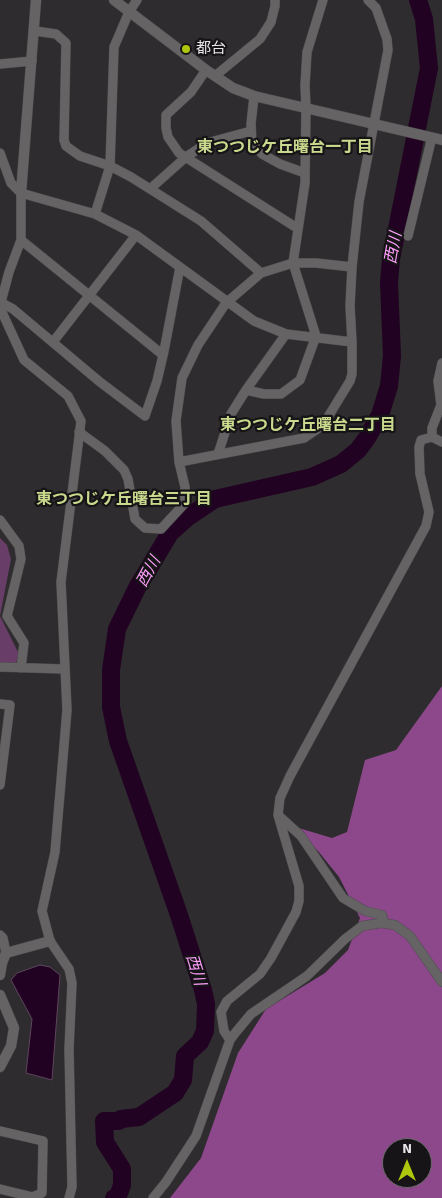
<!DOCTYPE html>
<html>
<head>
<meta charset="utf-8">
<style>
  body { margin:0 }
  #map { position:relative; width:442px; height:1198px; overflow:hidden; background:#2e2c2e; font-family:Signika,sans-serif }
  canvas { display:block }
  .north { position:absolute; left:382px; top:1138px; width:50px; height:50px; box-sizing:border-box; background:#161416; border:1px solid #6a686a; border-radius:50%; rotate:0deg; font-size:14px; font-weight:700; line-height:20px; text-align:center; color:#e8e6e8 }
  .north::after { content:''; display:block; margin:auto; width:18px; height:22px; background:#aec60b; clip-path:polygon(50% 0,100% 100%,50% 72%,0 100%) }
</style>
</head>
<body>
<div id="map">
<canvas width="442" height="1198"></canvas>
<div class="north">N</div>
</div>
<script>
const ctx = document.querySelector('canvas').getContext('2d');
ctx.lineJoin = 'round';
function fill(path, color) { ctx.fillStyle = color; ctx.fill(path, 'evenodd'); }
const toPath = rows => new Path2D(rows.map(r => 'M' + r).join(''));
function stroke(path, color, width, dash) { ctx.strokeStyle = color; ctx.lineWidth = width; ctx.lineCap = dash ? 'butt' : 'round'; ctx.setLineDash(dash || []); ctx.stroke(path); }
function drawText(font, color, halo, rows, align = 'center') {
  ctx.font = font + ' Signika,"Noto Sans JP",sans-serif'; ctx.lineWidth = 4.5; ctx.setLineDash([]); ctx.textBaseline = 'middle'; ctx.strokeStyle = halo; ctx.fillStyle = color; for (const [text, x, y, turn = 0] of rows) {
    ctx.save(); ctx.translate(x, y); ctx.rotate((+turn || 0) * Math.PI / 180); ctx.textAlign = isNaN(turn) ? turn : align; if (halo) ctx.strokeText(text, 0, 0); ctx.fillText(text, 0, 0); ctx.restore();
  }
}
const green = toPath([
  [0,538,7,545,11,559,0,616,19,654,16,663,0,663]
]);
const forest = toPath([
  [442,686,442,1198,170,1198,201,1158,238,1053,266,1009,325,973,348,950,360,918,339,877,318,851,292,826,332,838,347,832,365,760,396,750],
  [392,1148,422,1148,422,1178,392,1178]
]);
const water = toPath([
  [40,965,50,967,60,975,52,1080,26,1073,32,1019,11,980,17,973,40,965]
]);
const river = toPath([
  [114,1198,118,1196,122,1185,122,1169,105,1142,104,1121,119,1121,121,1119,139,1117,175,1093,183,1080,185,1056,200,1042,205,1031,206,1004,203,990,179,915,118,741,111,707,111,670,117,629,137,588,170,533,188,517,215,499,312,477,341,464,358,450,367,438,380,415,389,386,392,356,389,282,391,259,429,68,424,19,418,0]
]);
const minor = toPath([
  [35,31,56,34,66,43,64,140,66,146,80,156,110,166,131,177,201,221,261,273],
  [0,64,32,61],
  [206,70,191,92,166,115,166,128,168,137,179,153,297,228],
  [215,76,260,39,271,22,275,6,275,0],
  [254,96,251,124,252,143,262,154,280,164,305,173],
  [0,153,11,183,21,193,95,214,136,235,254,321,286,334,352,342],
  [150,189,186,157,207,143,251,131],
  [21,193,21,240,9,272,1,302,1,310,24,360,68,396,81,421,61,582,67,710,55,852,42,911,50,941,69,969,72,983,69,1049,72,1187,69,1198],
  [95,214,110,166,114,47,129,12,137,0],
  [408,236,432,137],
  [21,240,163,355],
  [0,302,13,309,100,382,145,416,157,381,164,351,180,267],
  [53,342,136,235],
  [442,363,438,381,441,405,432,428,432,437,442,442],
  [246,390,264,394,281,394,300,380,316,336,293,263,316,263,352,267],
  [79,432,105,451,124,470,128,479,135,519,145,528,161,529,185,503,185,487,179,462,176,421,182,378,198,345,226,303,261,273,293,263,305,183,306,108,305,85,307,52,323,0],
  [218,454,231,414,246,390,286,334],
  [179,462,304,438,323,425,350,381,352,374,352,342,350,306,352,267,359,202,388,50,387,39,376,8,368,0],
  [0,520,19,546,21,559,7,616,24,643,21,668],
  [0,667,64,669],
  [0,704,10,705,0,785],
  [278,815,301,836,343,898,365,911,382,915,384,923],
  [0,935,3,938,6,953],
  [230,1040,224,1031,221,1012,227,1001,260,974,271,958,296,912,299,901,299,886,278,815,280,798,290,776,426,526,429,512,420,474,419,447,421,440,432,437],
  [0,1131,43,1141,42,1193,30,1198],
  [0,1189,33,1197],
  [153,1198,166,1182,196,1136,230,1040,236,1032,251,1014,307,976,345,939,362,926,381,923,395,925,410,936,442,982]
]);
const tertiary = toPath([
  [114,0,206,70,233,88,254,96,442,140],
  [21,193,36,0],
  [0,975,2,963,6,953,50,941],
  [0,995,14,1028,11,1046,0,1067]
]);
const markers = [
  [186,49,5,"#aec60b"]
];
const poiNames = [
  ["都台",196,49]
];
const neighbourhoodNames = [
  ["東つつじケ丘曙台一丁目",285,148],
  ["東つつじケ丘曙台二丁目",308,426],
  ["東つつじケ丘曙台三丁目",124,500]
];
const waterNames = [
  ["西川",394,248,-80],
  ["西川",149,572,-61],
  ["西川",195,970,73]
];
fill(green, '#683d67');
fill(forest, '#8c488a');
fill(water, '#220222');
stroke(water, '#5d465d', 1);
stroke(river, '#220222', 18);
stroke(minor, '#4d4b4d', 10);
stroke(tertiary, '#4d4b4d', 11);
stroke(minor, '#666365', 9);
stroke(tertiary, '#666365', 10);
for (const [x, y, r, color] of markers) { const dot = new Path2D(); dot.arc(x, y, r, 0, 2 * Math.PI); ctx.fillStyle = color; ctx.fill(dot); stroke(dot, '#161416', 2); }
drawText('15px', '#e8e6e8', '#161416', poiNames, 'left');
drawText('bold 16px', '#c9d98d', '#161416', neighbourhoodNames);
drawText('italic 16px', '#fb9df8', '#161416', waterNames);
</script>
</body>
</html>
